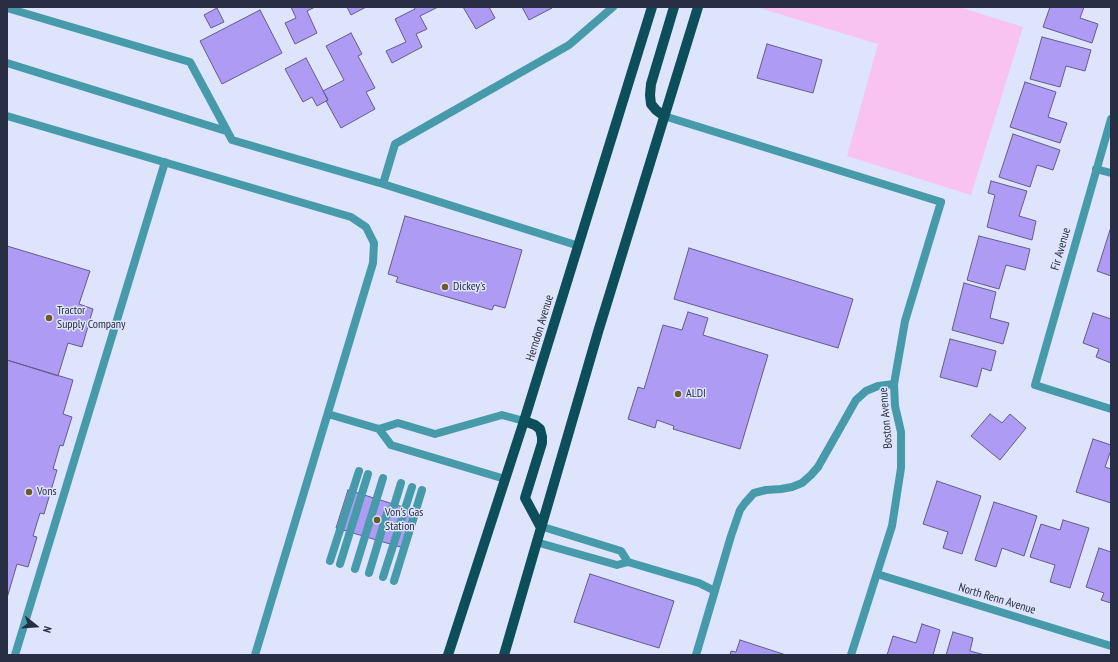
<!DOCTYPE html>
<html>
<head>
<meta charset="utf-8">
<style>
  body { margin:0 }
  #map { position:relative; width:1118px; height:662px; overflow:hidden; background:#dde4fb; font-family:"PT Sans Narrow",sans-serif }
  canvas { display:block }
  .frame { position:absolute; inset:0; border:8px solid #282e44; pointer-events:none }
  .north { position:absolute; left:16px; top:606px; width:40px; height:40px; -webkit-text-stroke:3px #dde4fb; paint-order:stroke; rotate:107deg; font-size:11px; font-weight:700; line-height:16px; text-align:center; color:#282e44 }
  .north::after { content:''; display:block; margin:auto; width:14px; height:18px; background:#282e44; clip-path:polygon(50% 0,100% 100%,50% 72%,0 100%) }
</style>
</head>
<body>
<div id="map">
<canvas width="1118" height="662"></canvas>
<div class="frame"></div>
<div class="north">N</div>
</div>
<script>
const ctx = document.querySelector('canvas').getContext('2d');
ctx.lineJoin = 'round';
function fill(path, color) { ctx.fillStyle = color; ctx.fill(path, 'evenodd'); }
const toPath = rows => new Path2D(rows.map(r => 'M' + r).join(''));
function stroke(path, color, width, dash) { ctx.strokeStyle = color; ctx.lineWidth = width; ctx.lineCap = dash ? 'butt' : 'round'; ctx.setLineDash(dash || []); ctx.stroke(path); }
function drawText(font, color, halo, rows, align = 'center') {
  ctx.font = font + ' "PT Sans Narrow",sans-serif'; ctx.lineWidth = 3; ctx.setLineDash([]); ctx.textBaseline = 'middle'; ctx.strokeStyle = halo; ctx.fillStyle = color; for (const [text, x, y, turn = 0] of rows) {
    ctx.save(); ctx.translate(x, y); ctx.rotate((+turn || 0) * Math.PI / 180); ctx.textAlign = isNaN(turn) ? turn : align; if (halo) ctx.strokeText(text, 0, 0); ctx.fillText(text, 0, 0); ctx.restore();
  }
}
const green = toPath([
  [756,7,959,7,1023,27,971,195,847,156,878,44]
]);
const building = toPath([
  [291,7,315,7,307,11,317,33,295,44,285,23,296,18,291,7],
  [347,7,366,7,351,15,347,7],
  [414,7,438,7,420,16,427,29,416,34,422,47,392,63,386,51,406,42,395,19,415,9,414,7],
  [463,7,489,7,495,18,476,29,463,7],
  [522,7,551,7,552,8,529,20,522,7],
  [1050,7,1084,7,1080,18,1098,24,1092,43,1043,27,1050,7],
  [217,8,224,22,211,28,204,15,217,8],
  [260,10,282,53,222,84,200,41,260,10],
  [351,33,362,54,358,56,375,88,366,92,375,109,341,128,326,101,328,100,323,91,344,80,326,46,351,33],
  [1042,37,1091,50,1085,71,1066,66,1060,87,1030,79,1042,37],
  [767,44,822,60,813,93,757,78,767,44],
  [306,58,328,100,317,106,312,97,303,102,285,69,306,58],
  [1025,82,1056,92,1048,117,1067,123,1060,143,1010,127,1025,82],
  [1013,134,1060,150,1053,170,1037,165,1030,187,999,177,1013,134],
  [991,181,1027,191,1019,216,1036,221,1032,240,987,227,995,195,988,193,991,181],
  [405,216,522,250,505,308,494,305,492,310,396,282,398,277,388,274,405,216],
  [1110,230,1111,231,1111,276,1097,271,1110,230],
  [979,236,1030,249,1025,270,1006,265,999,289,967,280,979,236],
  [7,246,90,271,79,304,93,309,82,347,68,343,58,376,7,360,7,246],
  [689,248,853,299,838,348,674,299,689,248],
  [964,283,996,292,990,318,1009,323,1003,344,952,330,964,283],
  [688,312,708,318,703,335,768,355,740,449,673,429,674,426,657,420,655,428,628,419,638,387,644,389,663,325,682,330,688,312],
  [1093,313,1111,319,1111,363,1096,357,1099,349,1083,343,1093,313],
  [950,339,996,351,991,371,982,368,977,387,940,377,950,339],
  [7,360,73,380,63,414,72,417,63,446,60,445,53,469,57,470,44,514,40,513,33,536,37,537,28,567,17,564,7,598,7,360],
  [990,414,1002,423,1010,414,1026,428,1000,460,971,436,990,414],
  [1093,439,1111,445,1111,450,1105,467,1111,469,1111,503,1076,492,1093,439],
  [937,481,981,496,962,554,943,548,948,532,923,524,937,481],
  [348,490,419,512,407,549,336,528,348,490],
  [994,502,1037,516,1024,556,1002,548,996,567,975,560,994,502],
  [1063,520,1089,528,1070,588,1050,582,1055,565,1030,557,1041,524,1060,530,1063,520],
  [1099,548,1111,552,1111,603,1101,600,1104,593,1086,587,1099,548],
  [590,574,674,601,659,648,574,622,590,574],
  [922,624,940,630,933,655,887,655,893,636,916,643,922,624],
  [953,632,973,638,970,651,985,655,946,655,953,632],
  [740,640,786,655,730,655,731,651,736,652,740,640]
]);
const lane = toPath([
  [7,8,190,62,232,140,383,184,579,246],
  [7,63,226,131],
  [7,116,351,217,366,227,374,243,373,263,255,655],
  [664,116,941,202],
  [383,184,395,144,569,45,613,7],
  [328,414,379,429,398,423,435,434,502,415,524,421],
  [379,429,391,445,505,479],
  [540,526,621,551,628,562],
  [536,542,617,565,628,562,699,583,715,591],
  [330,561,359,471],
  [340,564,368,474],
  [355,569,383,478],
  [369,573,387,513,394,506,401,483],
  [383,577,412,487],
  [394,581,422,490],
  [15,655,165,162],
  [696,655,731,536,740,510,745,503,754,493,766,490,781,489,792,487,802,483,811,475,818,467,856,400,866,391,878,386,894,384]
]);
const street = toPath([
  [1111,119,1035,385,1111,409],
  [1096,169,1111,173],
  [877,574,1111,646],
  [851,655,892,526,901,468,901,432,895,406,894,384,905,321,941,202]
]);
const primary = toPath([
  [664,116,656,110,651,104,650,95,651,84,674,7],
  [524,421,535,425,540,429,542,437,542,443,525,498,540,526],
  [448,655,524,421,652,7],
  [504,655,598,332,698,7]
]);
const markers = [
  [445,287,4,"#6a5b28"],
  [49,318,4,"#6a5b28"],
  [678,394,4,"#6a5b28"],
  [29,492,4,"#6a5b28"],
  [377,520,4,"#6a5b28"]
];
const streetNames = [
  ["Fir Avenue",1061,249,-74],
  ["Herndon Avenue",540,328,-73],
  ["Boston Avenue",886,418,-95],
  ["North Renn Avenue",997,599,17]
];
const poiNames = [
  ["Dickey's",453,287],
  ["Tractor",57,311],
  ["Supply Company",57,325],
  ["ALDI",686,394],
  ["Vons",37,492],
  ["Von's Gas",385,513],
  ["Station",385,527]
];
fill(green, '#f8c3ef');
fill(building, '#ae9cf4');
stroke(building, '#645a8d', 1);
stroke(lane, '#469aaa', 8);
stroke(street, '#469aaa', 8);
stroke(primary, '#0c4e59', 10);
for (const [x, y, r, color] of markers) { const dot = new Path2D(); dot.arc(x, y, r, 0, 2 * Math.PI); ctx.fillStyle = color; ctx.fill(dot); stroke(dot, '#dde4fb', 1.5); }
drawText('12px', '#282e44', '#dde4fb', streetNames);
drawText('12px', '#282e44', '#dde4fb', poiNames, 'left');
</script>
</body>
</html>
